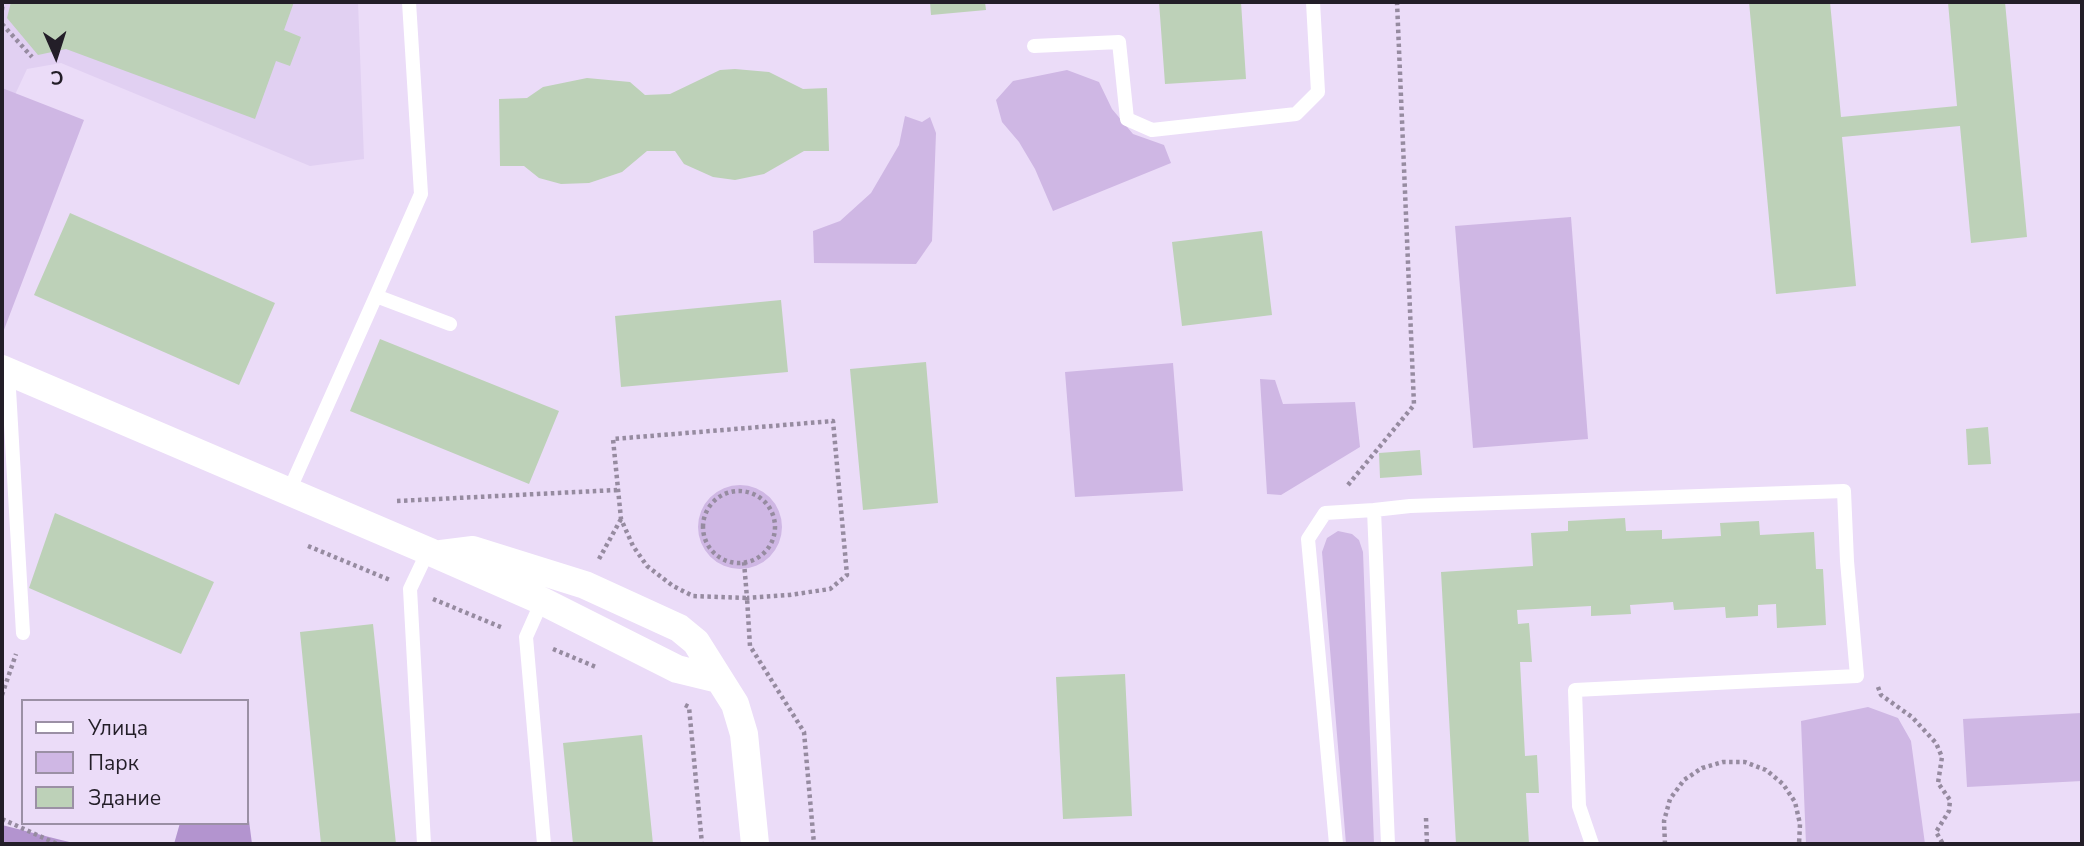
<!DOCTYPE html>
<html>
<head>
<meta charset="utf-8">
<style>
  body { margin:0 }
  #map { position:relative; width:2084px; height:846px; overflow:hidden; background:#ebdcf8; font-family:"Nunito Sans",sans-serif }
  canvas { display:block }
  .frame { position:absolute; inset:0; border:4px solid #231e28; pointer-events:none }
  .legend { position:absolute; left:21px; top:699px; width:228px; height:126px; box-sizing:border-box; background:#ebdcf8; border:2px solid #9b90a5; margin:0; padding:9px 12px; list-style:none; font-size:21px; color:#231e28 }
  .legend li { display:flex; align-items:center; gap:14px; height:35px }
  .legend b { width:35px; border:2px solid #9b90a5 }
  .north { position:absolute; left:21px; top:21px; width:70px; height:70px; -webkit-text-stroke:5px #ebdcf8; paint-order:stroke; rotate:177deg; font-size:19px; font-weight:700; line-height:28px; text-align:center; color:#231e28 }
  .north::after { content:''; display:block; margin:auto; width:24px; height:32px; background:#231e28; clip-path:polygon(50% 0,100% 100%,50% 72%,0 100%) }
</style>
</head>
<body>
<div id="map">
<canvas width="2084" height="846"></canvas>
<div class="frame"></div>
<ul class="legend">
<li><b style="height:9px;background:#fff"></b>Улица</li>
<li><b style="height:19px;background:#cfb7e4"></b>Парк</li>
<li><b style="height:19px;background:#bdd1b8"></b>Здание</li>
</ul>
<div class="north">С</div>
</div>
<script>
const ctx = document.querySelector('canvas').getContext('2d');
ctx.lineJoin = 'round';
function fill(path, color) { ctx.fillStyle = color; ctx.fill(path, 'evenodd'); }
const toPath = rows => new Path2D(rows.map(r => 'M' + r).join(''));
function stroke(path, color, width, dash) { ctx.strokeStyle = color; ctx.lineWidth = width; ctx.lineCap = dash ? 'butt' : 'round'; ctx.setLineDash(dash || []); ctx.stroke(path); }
const built = toPath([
  [2,2,358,2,364,159,310,166,61,63,27,69,13,99,2,95]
]);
const green = toPath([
  [1067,70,1099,82,1112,109,1133,134,1164,145,1171,163,1053,211,1035,169,1019,142,1002,122,996,100,1013,81],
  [2,88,84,120,2,335],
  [905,116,922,122,930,117,936,133,932,241,916,264,814,263,813,231,840,221,871,193,899,145],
  [1571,217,1588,439,1473,448,1455,226],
  [1173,363,1183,491,1075,497,1065,372],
  [1260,379,1275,380,1283,404,1355,402,1360,447,1281,495,1267,494],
  '698 527a42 42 0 1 1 84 0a42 42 0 1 1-84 0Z',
  [1338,531,1352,534,1359,540,1363,552,1374,844,1346,844,1322,552,1327,538],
  [1868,707,1898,718,1911,741,1925,844,1806,844,1801,721],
  [2082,713,2082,781,1967,787,1963,719]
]);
const forest = toPath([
  [247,805,252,844,174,844,180,823,247,823],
  [2,825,61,840,78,844,2,844]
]);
const building = toPath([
  [11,2,294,2,284,30,301,37,290,66,276,61,255,119,66,49,38,55,7,18],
  [930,2,985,2,986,10,931,15],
  [1159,2,1241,2,1246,79,1165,84],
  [1749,2,1830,2,1841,117,1957,106,1948,2,2005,2,2027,237,1971,243,1960,126,1842,137,1856,286,1776,294],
  [735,69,769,72,803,89,827,88,829,151,804,151,764,174,735,180,713,177,684,164,675,151,647,151,622,172,589,183,561,184,539,178,524,166,500,166,499,99,527,98,543,87,587,78,630,82,645,95,670,94,720,70],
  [70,213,275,303,239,385,34,295],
  [1262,231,1272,315,1182,326,1172,242],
  [781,300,788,372,621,387,615,316],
  [380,339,559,411,529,484,350,411],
  [926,362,938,503,863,510,850,369],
  [1988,427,1991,464,1968,465,1966,429],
  [1420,450,1422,475,1380,478,1379,453],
  [55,513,214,582,181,654,29,588],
  [1625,518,1626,531,1662,530,1662,539,1721,536,1720,523,1759,521,1760,535,1814,532,1816,569,1823,569,1826,625,1777,628,1776,604,1758,605,1758,616,1726,618,1725,607,1674,610,1673,602,1630,605,1631,614,1591,616,1591,606,1517,610,1518,624,1529,623,1532,662,1520,662,1525,756,1537,755,1539,793,1526,793,1529,844,1456,844,1441,572,1533,566,1531,533,1568,531,1568,521],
  [373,624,396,844,321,844,300,632],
  [1125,674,1132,816,1063,819,1056,677],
  [642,735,653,844,573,844,563,743]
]);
const path = toPath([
  [2,10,3,2],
  [2,24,32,57],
  [1348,485,1414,405,1397,2],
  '703 527a36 36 0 1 1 72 0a36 36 0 1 1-72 0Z',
  [397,501,617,490],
  [308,546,390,580],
  [599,559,621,519],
  [744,562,747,598,789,595,830,589,847,575,833,421,613,439,621,519,633,546,647,566,673,586,693,596,747,598,750,646,804,732,814,844],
  [433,599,503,628],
  [553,649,596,667],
  [1878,687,1881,695,1912,717,1936,743,1942,757,1938,783,1950,800,1949,811,1936,832,1943,844],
  [2,695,16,654],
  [685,705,689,707,702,844],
  [1426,818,1427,844],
  [2,819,57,844],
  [1665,844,1664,821,1670,799,1684,780,1702,768,1723,762,1745,762,1766,770,1783,784,1795,802,1800,824,1799,844]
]);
const lane = toPath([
  [1034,46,1119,42,1127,119,1152,130,1296,114,1318,92,1313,2],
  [376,296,421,194,409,2],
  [8,372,23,633],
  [289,491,376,296,450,324],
  [1374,510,1410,506,1844,491,1847,561,1857,676,1575,690,1579,806,1592,844],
  [542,601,526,637,544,844],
  [424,844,410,589,428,551],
  [1336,844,1308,539,1325,513,1374,510,1388,844]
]);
const street = toPath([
  [2,369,428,551,542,601,677,669,718,679],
  [441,554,473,550,585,585,679,628,696,642,735,704,744,734,755,844]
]);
fill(built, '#e1d0f2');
fill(green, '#cfb7e4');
fill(forest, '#b394cf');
fill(building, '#bdd1b8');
stroke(path, '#968ba0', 4.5, [3.5, 3.5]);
stroke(lane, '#fff', 14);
stroke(street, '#fff', 28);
</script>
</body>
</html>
